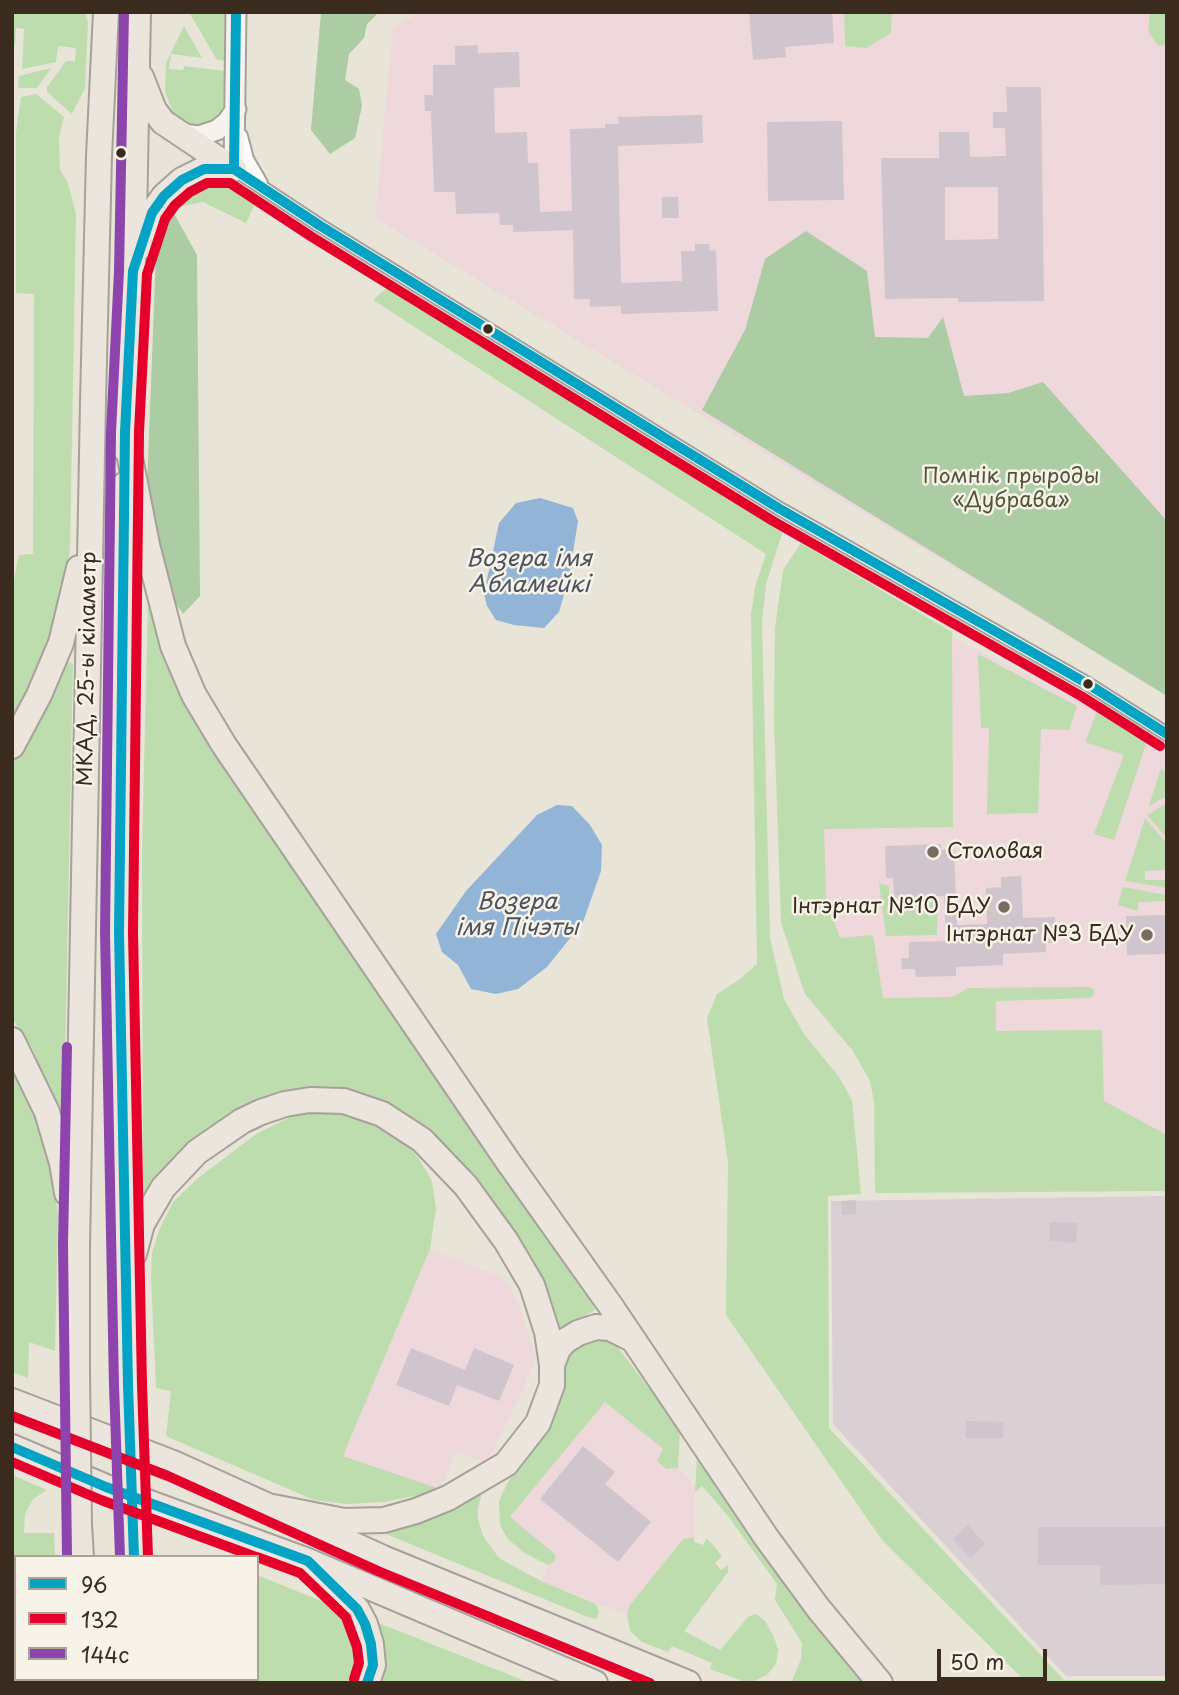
<!DOCTYPE html>
<html>
<head>
<meta charset="utf-8">
<style>
  body { margin:0 }
  #map { position:relative; width:1179px; height:1695px; overflow:hidden; background:#e8e4d7; font-family:"Playpen Sans",sans-serif }
  canvas { display:block }
  .frame { position:absolute; inset:0; border:14px solid #3b2a1e; pointer-events:none }
  .legend { position:absolute; left:14px; top:1555px; width:245px; height:126px; box-sizing:border-box; background:#f7f3e8; border:2px solid #aca397; margin:0; padding:9px 12px; list-style:none; font-size:21px; color:#3b2a1e }
  .legend li { display:flex; align-items:center; gap:14px; height:35px }
  .legend b { width:35px; border:2px solid #aca397 }
  .scale { position:absolute; left:937px; top:1649px; width:110px; height:32px; box-sizing:border-box; border:4px solid #3b2a1e; border-top:0; padding-left:9px; font-size:21px; line-height:24px; white-space:nowrap; color:#3b2a1e; -webkit-text-stroke:5px #f7f3e8; paint-order:stroke }
</style>
</head>
<body>
<div id="map">
<canvas width="1179" height="1695"></canvas>
<div class="frame"></div>
<ul class="legend">
<li><b style="height:9px;background:#03a3c5"></b>96</li>
<li><b style="height:9px;background:#e4002b"></b>132</li>
<li><b style="height:9px;background:#8e44ad"></b>144с</li>
</ul>
<div class="scale">50 m</div>
</div>
<script>
const ctx = document.querySelector('canvas').getContext('2d');
ctx.lineJoin = 'round';
function fill(path, color) { ctx.fillStyle = color; ctx.fill(path, 'evenodd'); }
const toPath = rows => new Path2D(rows.map(r => 'M' + r).join(''));
function stroke(path, color, width, dash) { ctx.strokeStyle = color; ctx.lineWidth = width; ctx.lineCap = dash ? 'butt' : 'round'; ctx.setLineDash(dash || []); ctx.stroke(path); }
function drawText(font, color, halo, rows, align = 'center') {
  ctx.font = font + ' "Playpen Sans",sans-serif'; ctx.lineWidth = 5; ctx.setLineDash([]); ctx.textBaseline = 'middle'; ctx.strokeStyle = halo; ctx.fillStyle = color; for (const [text, x, y, turn = 0] of rows) {
    ctx.save(); ctx.translate(x, y); ctx.rotate((+turn || 0) * Math.PI / 180); ctx.textAlign = isNaN(turn) ? turn : align; if (halo) ctx.strokeText(text, 0, 0); ctx.fillText(text, 0, 0); ctx.restore();
  }
}
const built = toPath([
  [420,12,1167,12,1167,696,375,218,393,28],
  [943,633,1131,726,1167,754,1167,1148,863,1017,813,899,806,816],
  [430,1249,502,1277,517,1300,536,1357,520,1396,487,1463,456,1451,440,1489,343,1456],
  [605,1402,664,1450,657,1461,666,1469,678,1468,695,1486,694,1537,683,1539,629,1606,627,1615,541,1581,548,1565,554,1562,510,1518]
]);
const industrial = toPath([
  [1167,1196,1167,1676,1066,1676,833,1424,831,1201]
]);
const green = toPath([
  [12,12,85,12,88,23,85,88,72,114,47,92,47,87,66,61,75,61,76,48,58,46,56,62,22,69,24,29,16,28,15,45,12,45],
  [189,12,225,12,227,61,217,60],
  [844,12,892,12,891,33,866,48,845,46],
  [1150,12,1167,12,1167,45,1158,46,1148,31],
  [184,26,202,58,171,54,169,69,183,70,184,66,225,71,223,107,217,120,193,130,174,116,165,91,166,63],
  [51,68,37,88,18,88,19,76],
  [36,94,64,117,59,137,60,170,68,183,76,214,70,549,65,587,52,635,32,685,12,719,12,590,19,555,33,554,34,294,16,293,16,133,21,97],
  [223,179,233,183,257,200,246,223,203,202,171,208,157,226,163,209,192,181],
  [388,287,562,395,784,528,766,584,762,624,770,938,784,999,804,1034,839,1077,852,1100,861,1194,828,1196,829,1428,1064,1680,1167,1680,1167,1683,1027,1683,882,1540,726,1315,728,1162,707,1018,717,994,740,979,757,964,751,615,755,587,766,554,373,300],
  [801,543,952,632,953,827,824,829,826,897,840,938,873,935,883,998,953,997,968,988,1090,987,1094,990,1094,995,1090,998,996,1001,996,1031,1102,1030,1104,1101,1167,1135,1167,1191,875,1193,874,1102,870,1081,853,1051,805,994,781,923,774,722,775,628,783,570],
  [148,600,169,665,586,1290,595,1310,558,1331,524,1248,506,1219,482,1187,409,1121,293,1094,143,1201,142,852],
  [978,654,1077,706,1069,730,1041,729,1038,813,987,814,989,728,981,728],
  [66,661,73,664,64,1111,58,1109,32,1048,12,1018,12,762],
  [1101,702,1137,724,1144,732,1147,741,1114,840,1094,834,1124,755,1085,742],
  [1161,768,1167,773,1167,796,1149,806],
  [1167,803,1167,838,1147,815],
  [1145,818,1167,844,1167,870,1145,871,1145,880,1166,880,1167,888,1125,881],
  [879,883,889,886,889,902,938,902,937,935,886,936],
  [1123,887,1167,895,1167,901,1138,902,1138,911,1118,905],
  [12,1060,33,1101,54,1176,58,1217,55,1351,29,1342,28,1378,12,1372],
  [319,1110,343,1112,363,1118,386,1131,406,1143,419,1159,432,1181,436,1209,430,1249,343,1456,440,1489,420,1495,383,1502,346,1504,314,1500,166,1436,171,1391,156,1388,151,1277,152,1253,160,1228,173,1202,197,1179,256,1134,297,1114],
  [593,1337,613,1341,680,1429,678,1468,666,1469,657,1461,663,1449,605,1402,510,1517,556,1555,554,1562,548,1565,523,1552,507,1538,500,1525,499,1501,509,1480,545,1431,563,1364,570,1352],
  [697,1457,704,1461,866,1683,791,1683,801,1659,802,1643,775,1600,777,1584,728,1516,702,1486,695,1492],
  [12,1475,47,1490,33,1499,25,1514,24,1533,54,1533,55,1557,16,1557,16,1679,62,1679,62,1683,12,1683],
  [483,1489,478,1508,478,1519,483,1536,499,1558,541,1581,596,1604,599,1613,596,1619,588,1617,386,1534,387,1530],
  [694,1537,694,1542,703,1545,707,1538,722,1556,715,1563,721,1570,728,1565,728,1572,684,1631,720,1650,748,1617,756,1614,765,1621,773,1635,778,1649,776,1664,767,1675,754,1681,745,1682,710,1669,712,1663,672,1646,668,1652,642,1642,630,1631,627,1615,629,1606,683,1539],
  [257,1575,324,1602,336,1610,353,1634,358,1633,363,1664,357,1683,159,1683,157,1679,257,1679],
  [381,1624,530,1683,379,1683,378,1625]
]);
const forest = toPath([
  [321,12,379,12,367,24,364,38,349,54,345,80,359,89,362,106,355,138,330,154,311,130],
  [171,208,197,255,200,596,183,614,170,595,147,488,157,227],
  [806,231,867,271,875,337,928,338,943,317,964,396,1008,393,1043,382,1167,521,1167,696,702,410,745,330,765,259]
]);
const water = toPath([
  [540,498,573,508,578,521,569,577,559,612,544,628,514,625,496,620,487,606,484,594,499,523,516,503],
  [557,805,572,806,590,825,602,845,601,871,583,922,547,967,518,989,496,994,471,989,458,965,442,952,436,934,466,891,537,815]
]);
const building = toPath([
  [749,12,832,12,834,43,785,47,786,57,753,60],
  [478,45,478,53,519,52,520,87,494,88,495,133,527,132,528,163,538,163,540,212,572,211,570,129,605,128,605,124,619,124,618,117,702,115,703,143,618,146,621,283,682,281,681,251,695,251,695,244,709,244,710,251,716,250,718,311,621,314,621,306,590,307,590,299,574,299,573,230,513,232,513,225,500,225,499,213,456,214,455,192,434,192,431,111,425,111,424,95,433,95,433,65,455,65,455,46],
  [1006,87,1041,87,1044,301,958,302,958,298,885,299,881,158,939,158,939,132,969,132,970,157,1006,156,1005,128,993,128,993,112,1007,112],
  [945,187,998,187,998,239,945,240],
  [842,121,844,200,768,201,767,122],
  [662,197,678,197,679,218,662,218],
  [941,844,941,850,954,850,957,925,987,924,986,888,1001,887,1001,877,1021,876,1023,918,1055,917,1056,943,1046,943,1046,952,1003,954,1003,965,956,967,956,976,916,977,915,969,902,969,901,958,909,958,909,942,946,941,944,896,894,898,893,878,886,878,885,846],
  [1167,915,1167,954,1127,955,1126,916],
  [856,1200,856,1214,842,1215,841,1201],
  [1050,1222,1077,1223,1076,1243,1049,1241],
  [411,1348,465,1370,474,1348,514,1365,499,1401,457,1385,449,1406,396,1385],
  [966,1421,1003,1422,1003,1438,966,1438],
  [583,1446,615,1472,605,1484,651,1522,618,1562,540,1499],
  [968,1525,985,1544,970,1558,953,1539],
  [1038,1527,1167,1527,1167,1584,1100,1585,1100,1565,1038,1565]
]);
const street = toPath([
  [241,136,247,159,261,183],
  [234,169,319,225,780,509,1088,684,1167,734]
]);
const secondary = toPath([
  [182,134,199,136,217,130,227,122,236,109],
  [234,169,236,12]
]);
const highway = toPath([
  [141,77,154,110,163,122,233,169],
  [140,247,152,213,164,196,182,180,204,169,234,169],
  [125,432,147,545,173,646,194,695,224,745,507,1160,610,1305,766,1537,818,1608,880,1683],
  [125,449,133,271,138,12],
  [124,485,119,932,128,1385],
  [12,746,39,695,61,643,79,568],
  [12,1040,47,1112,62,1163,67,1193],
  [134,1254,142,1224,163,1188,197,1152,242,1121,261,1112,285,1104,310,1100,344,1101,382,1114,422,1140,466,1186,506,1241,532,1285,547,1332,552,1365,552,1385,538,1423,506,1464,448,1498,416,1511,384,1520,344,1521,273,1507],
  [552,1365,558,1349,565,1341,578,1333,596,1327,610,1328,632,1339],
  [77,1373,77,1245,93,402,99,156,106,12],
  [12,1401,173,1463,383,1558,688,1683],
  [12,1447,106,1487,308,1561,595,1683],
  [79,1525,81,1557],
  [318,1571,357,1609,365,1624,371,1644,373,1665,367,1683],
  [145,1679,146,1683],
  [73,1683,73,1679]
]);
const highwayBridge = toPath([
  [77,1373,79,1525],
  [128,1385,134,1545]
]);
const bus1 = toPath([
  [234,169,236,12],
  [12,1447,106,1487,308,1561,357,1609,365,1624,371,1644,373,1665,367,1683],
  [134,1557,128,1385,119,932,125,432,133,271,152,213,164,196,182,180,204,169,234,169,319,225,780,509,1088,684,1167,734]
]);
const bus2 = toPath([
  [12,1416,168,1476,378,1571,650,1683],
  [12,1462,101,1500,256,1557],
  [148,1557,142,1385,133,932,139,432,147,274,165,219,175,205,190,192,207,183,230,183,312,237,773,521,1081,696,1160,746],
  [257,1557,300,1573,346,1617,357,1647,359,1663,354,1679]
]);
const bus3 = toPath([
  [67,1557,63,1245,67,1047],
  [120,1557,114,1385,105,932,111,432,119,271,124,12]
]);
const markers = [
  [121,153,6,"#3b2a1e"],
  [488,329,6,"#3b2a1e"],
  [1088,684,6,"#3b2a1e"],
  [933,852,7,"#786b5f"],
  [1004,907,7,"#786b5f"],
  [1147,935,7,"#786b5f"]
];
const parkNames = [
  ["Помнік прыроды",1011,477],
  ["«Дубрава»",1011,501]
];
const streetNames = [
  ["МКАД, 25-ы кіламетр",88,669,-89]
];
const poiNames = [
  ["Столовая",947,852,"left"],
  ["Інтэрнат №10 БДУ",990,907],
  ["Інтэрнат №3 БДУ",1133,935]
];
const waterNames = [
  ["Возера імя",529,560],
  ["Абламейкі",529,586],
  ["Возера",517,903],
  ["імя Пічэты",517,929]
];
fill(built, '#eed8dc');
fill(industrial, '#dacfd3');
fill(green, '#bdddae');
fill(forest, '#accca3');
fill(water, '#91b4d7');
fill(building, '#d0c5cd');
stroke(street, '#a6a199', 16);
stroke(secondary, '#a6a199', 23);
stroke(highway, '#a6a199', 28);
stroke(street, '#fcfbf9', 12);
stroke(secondary, '#f6f2ee', 19);
stroke(highway, '#ece5dd', 24);
stroke(highwayBridge, '#a6a199', 28, []);
stroke(highwayBridge, '#ece5dd', 24);
stroke(bus1, '#03a3c5', 10);
stroke(bus2, '#e4002b', 10);
stroke(bus3, '#8e44ad', 10);
for (const [x, y, r, color] of markers) { const dot = new Path2D(); dot.arc(x, y, r, 0, 2 * Math.PI); ctx.fillStyle = color; ctx.fill(dot); stroke(dot, '#f7f3e8', 2.5); }
drawText('21px', '#53553a', '#f7f3e8', parkNames);
drawText('21px', '#3b2a1e', '#f7f3e8', streetNames);
drawText('21px', '#3b2a1e', '#f7f3e8', poiNames, 'right');
drawText('italic 23px', '#4c535f', '#f7f3e8', waterNames);
</script>
</body>
</html>
